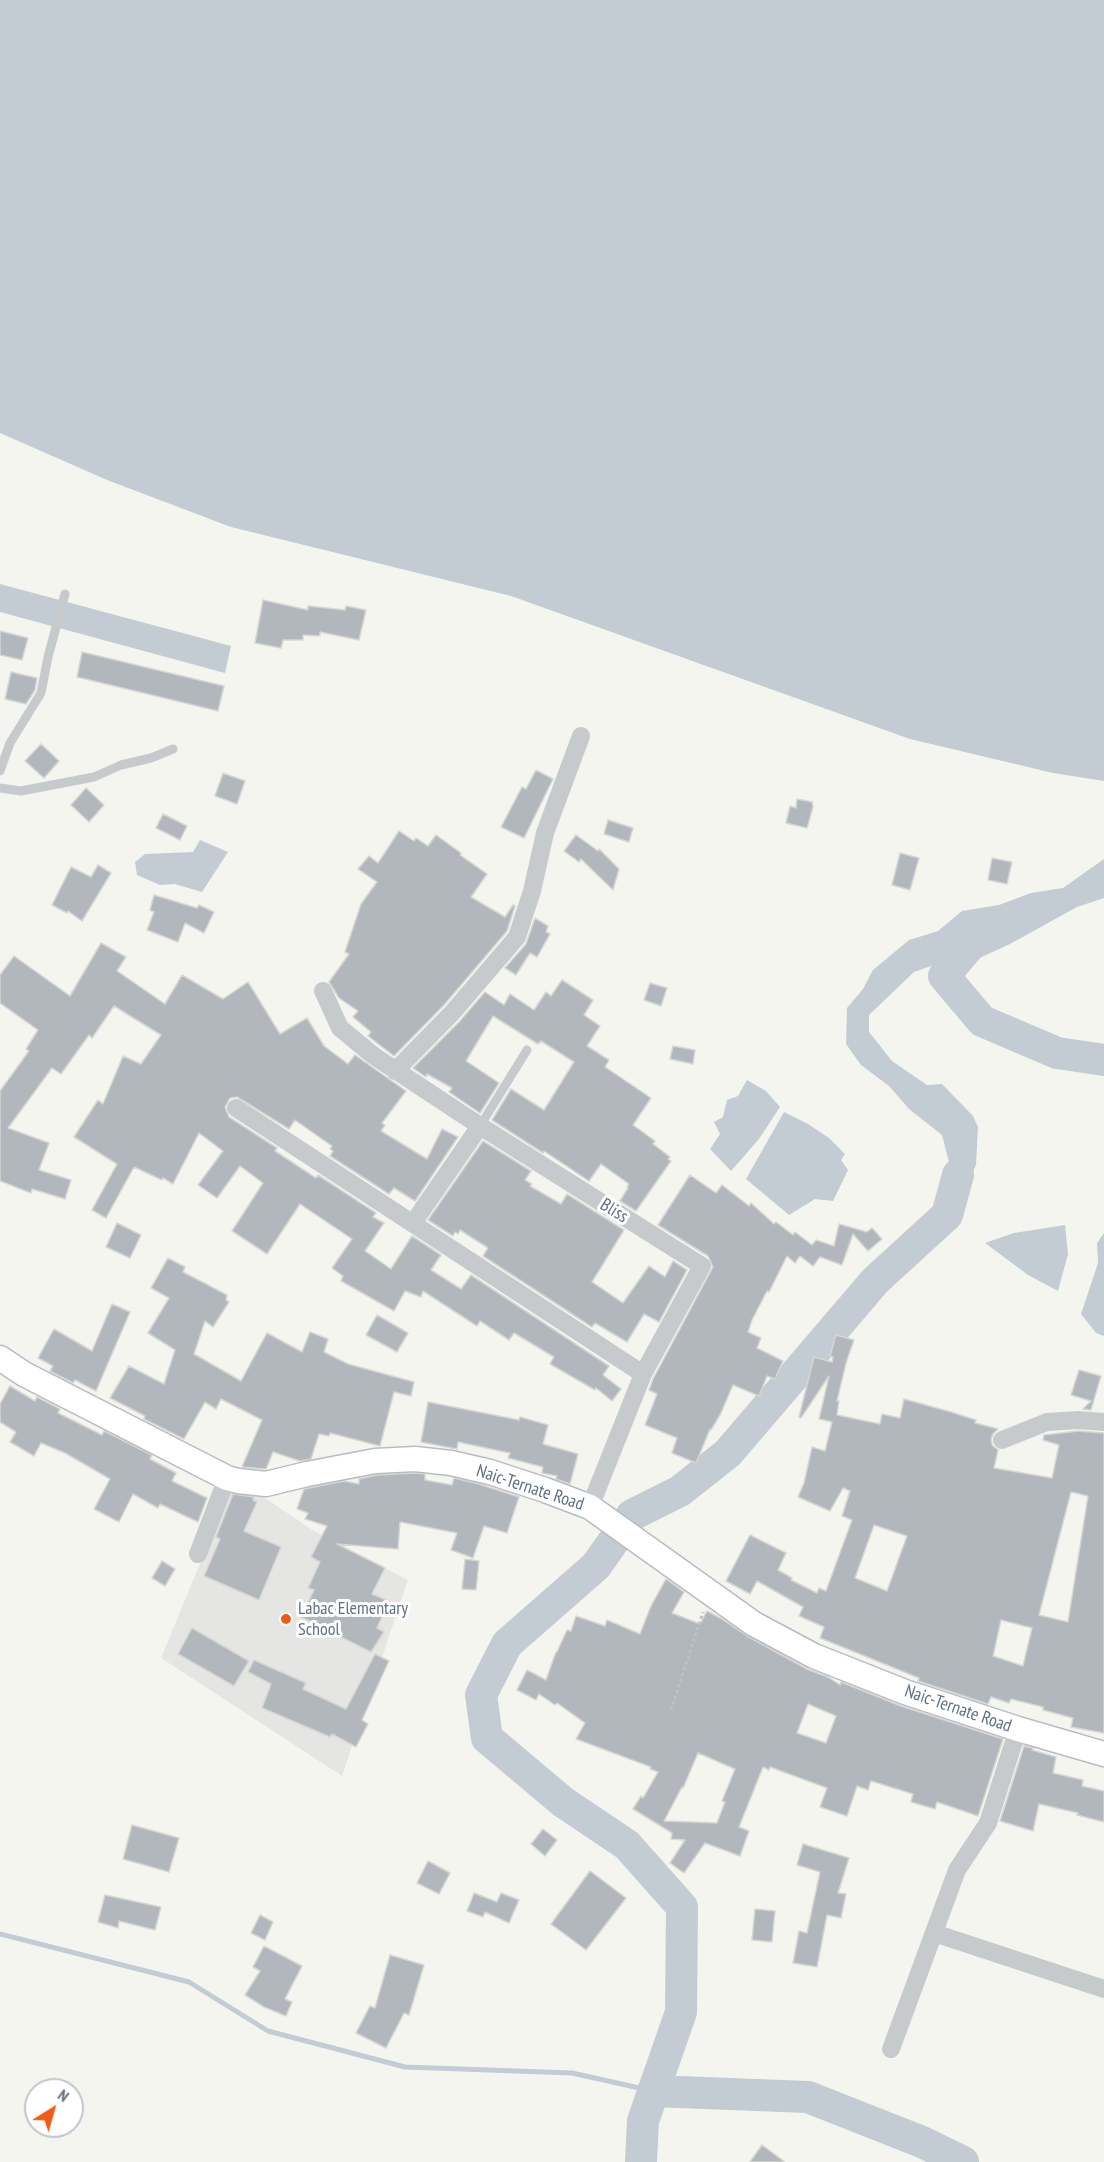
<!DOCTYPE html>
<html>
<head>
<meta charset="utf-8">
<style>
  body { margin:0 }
  #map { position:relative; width:1104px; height:2162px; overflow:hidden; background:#f5f5f0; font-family:"PT Sans Narrow",sans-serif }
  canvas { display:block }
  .north { position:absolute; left:24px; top:2078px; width:60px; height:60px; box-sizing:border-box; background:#fff; border:2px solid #c0c6ce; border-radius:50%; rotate:37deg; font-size:16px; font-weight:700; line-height:24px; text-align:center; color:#617185 }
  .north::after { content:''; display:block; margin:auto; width:21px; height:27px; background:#f45b12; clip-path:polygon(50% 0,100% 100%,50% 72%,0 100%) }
</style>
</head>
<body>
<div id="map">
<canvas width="1104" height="2162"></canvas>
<div class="north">N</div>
</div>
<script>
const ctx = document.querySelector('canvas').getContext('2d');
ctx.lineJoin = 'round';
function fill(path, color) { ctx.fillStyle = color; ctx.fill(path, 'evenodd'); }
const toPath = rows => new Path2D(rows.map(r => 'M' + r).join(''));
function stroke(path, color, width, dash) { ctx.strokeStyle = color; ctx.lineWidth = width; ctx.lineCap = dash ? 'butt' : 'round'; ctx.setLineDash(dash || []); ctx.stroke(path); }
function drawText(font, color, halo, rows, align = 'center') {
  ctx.font = font + ' "PT Sans Narrow",sans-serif'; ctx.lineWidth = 6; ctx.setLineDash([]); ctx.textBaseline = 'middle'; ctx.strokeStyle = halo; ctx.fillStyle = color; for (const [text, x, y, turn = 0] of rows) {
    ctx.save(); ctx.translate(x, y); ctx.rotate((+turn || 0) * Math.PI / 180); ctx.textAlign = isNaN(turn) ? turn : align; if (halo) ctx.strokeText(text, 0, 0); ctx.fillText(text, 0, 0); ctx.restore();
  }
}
const built = toPath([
  [232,1486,265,1498,314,1531,408,1580,342,1776,161,1658]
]);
const water = toPath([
  [0,0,1104,0,1104,781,1053,773,910,739,511,596,231,527,107,480,0,433],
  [0,584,231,646,225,673,0,612],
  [200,840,228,852,202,892,175,884,160,885,137,875,135,862,145,854,193,852],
  [1104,859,1104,898,1077,907,1010,944,973,961,931,966,914,972,869,1015,869,1032,892,1061,927,1085,942,1084,973,1116,978,1127,976,1165,962,1196,947,1215,950,1166,942,1135,909,1109,889,1086,861,1065,846,1044,847,1008,863,989,873,970,909,940,938,931,962,911,999,905,1031,893,1063,888],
  [747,1080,766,1091,780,1107,759,1139,731,1171,710,1149,720,1134,714,1122,723,1117,727,1100,738,1096],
  [784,1112,808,1124,829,1138,845,1154,841,1160,848,1170,833,1201,815,1199,789,1215,746,1179],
  [1065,1225,1068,1254,1058,1291,1028,1275,985,1243,1014,1233],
  [1104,1233,1104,1336,1096,1333,1081,1314,1098,1263,1097,1243]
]);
const stream = toPath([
  [0,1934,189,1982,268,2031,405,2067,572,2073,653,2091]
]);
const river = toPath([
  [983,930,944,976,982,1021,1057,1053,1104,1060],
  [653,2091,808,2097,922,2142,963,2162],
  [641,2162,643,2121,681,2012,682,1907,627,1845,563,1802,487,1738,481,1695,507,1644,596,1566,632,1515,680,1491,728,1453,875,1281,947,1215,958,1175]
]);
const building = toPath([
  [263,600,308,610,308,606,345,610,346,606,366,610,359,640,320,632,320,636,303,635,303,640,283,640,281,648,255,643,263,600],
  [0,631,28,638,22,660,0,655,0,631],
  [82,652,224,686,218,711,77,677,82,652],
  [11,672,37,678,35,690,26,704,5,699,11,672],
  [41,744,59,761,44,778,25,761,41,744],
  [536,770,553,779,524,838,501,827,522,787,526,789,536,770],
  [223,773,245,781,237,804,215,796,223,773],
  [86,788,104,805,89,822,71,805,86,788],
  [797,799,812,802,813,807,807,828,786,823,790,806,796,808,797,799],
  [163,814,187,826,180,840,156,828,163,814],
  [608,820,633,828,629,842,604,834,608,820],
  [399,831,414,841,416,838,428,846,436,835,461,853,460,855,487,874,471,897,505,917,513,905,515,906,507,931,444,1005,394,1056,368,1036,371,1032,353,1017,358,1011,339,998,329,982,349,954,345,952,361,904,377,882,358,869,369,856,378,863,399,831],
  [576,835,598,851,599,849,619,869,613,890,581,859,579,862,564,851,576,835],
  [900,853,919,858,910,890,892,885,900,853],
  [992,858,1012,862,1007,884,988,880,992,858],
  [98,865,111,873,82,921,68,911,67,913,52,905,71,867,91,877,98,865],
  [154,895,197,908,199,905,214,912,204,933,185,923,178,942,147,930,154,912,150,910,154,895],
  [535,918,548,926,546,932,550,934,537,957,530,953,516,975,505,968,526,944,535,918],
  [101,943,126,957,117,971,165,1004,182,975,223,999,248,982,280,1034,307,1018,324,1046,348,1064,355,1055,406,1091,382,1123,385,1125,381,1131,427,1159,442,1129,458,1137,415,1201,394,1188,389,1194,330,1156,333,1151,330,1149,332,1146,295,1120,289,1129,237,1097,230,1098,225,1107,229,1117,277,1148,275,1151,316,1178,318,1175,376,1213,373,1217,384,1223,365,1251,391,1269,412,1236,441,1255,431,1270,461,1289,471,1275,609,1366,603,1375,621,1389,612,1401,596,1388,595,1390,550,1364,554,1357,514,1333,509,1340,480,1321,477,1326,423,1291,421,1297,405,1291,394,1311,341,1281,343,1276,332,1268,352,1239,300,1204,267,1254,232,1231,263,1183,240,1166,217,1198,198,1185,223,1151,199,1133,173,1184,163,1178,162,1180,134,1167,106,1218,92,1210,117,1164,74,1137,98,1100,103,1104,123,1056,141,1064,161,1035,114,1006,92,1038,89,1035,61,1074,52,1068,8,1128,49,1143,39,1170,71,1180,65,1199,32,1189,31,1193,0,1181,0,1091,29,1051,26,1049,38,1030,0,1003,0,975,14,956,70,996,101,943],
  [562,980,593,1000,584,1015,600,1026,587,1046,609,1060,605,1067,651,1098,633,1125,655,1141,653,1144,670,1157,668,1159,671,1161,636,1211,620,1201,628,1188,627,1187,629,1184,601,1164,589,1181,544,1151,543,1153,492,1120,511,1089,544,1110,574,1062,541,1041,538,1044,493,1016,466,1061,499,1083,480,1113,449,1092,452,1088,427,1074,426,1077,413,1068,460,1021,485,992,504,1005,510,994,534,1010,546,992,551,996,562,980],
  [650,983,667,988,661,1006,644,1000,650,983],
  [673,1046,695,1050,693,1064,670,1059,673,1046],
  [483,1141,531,1171,525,1180,532,1184,530,1186,561,1204,567,1194,624,1230,592,1282,623,1303,649,1266,665,1277,673,1261,687,1270,659,1322,644,1314,627,1342,595,1323,592,1327,483,1256,488,1248,460,1230,458,1234,455,1232,453,1236,428,1220,483,1141],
  [690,1175,716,1193,722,1185,749,1206,751,1203,774,1224,776,1222,793,1235,795,1232,812,1245,816,1240,834,1246,839,1224,867,1232,872,1228,882,1239,868,1251,853,1234,842,1265,820,1257,813,1266,800,1256,795,1263,787,1256,769,1292,767,1291,752,1320,748,1332,761,1338,757,1348,783,1361,775,1379,767,1376,759,1396,733,1385,720,1415,711,1430,710,1429,696,1463,672,1453,677,1438,645,1425,657,1394,649,1390,653,1379,713,1267,708,1256,658,1225,690,1175],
  [117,1223,141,1235,130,1258,106,1247,117,1223],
  [168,1258,185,1267,183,1272,227,1295,226,1300,229,1302,213,1327,205,1321,194,1354,241,1381,267,1333,302,1352,310,1332,328,1339,324,1352,348,1364,414,1382,411,1396,394,1392,380,1446,330,1433,329,1436,319,1434,311,1459,300,1461,273,1452,266,1469,242,1467,262,1420,221,1399,216,1409,205,1402,184,1439,144,1419,145,1416,110,1398,129,1366,164,1384,175,1350,148,1333,169,1298,151,1288,168,1258],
  [112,1304,130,1312,96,1391,75,1380,73,1383,50,1371,53,1366,38,1358,54,1329,92,1351,112,1304],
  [377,1315,408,1333,397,1352,366,1335,377,1315],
  [836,1335,854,1340,846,1363,837,1401,839,1401,837,1415,880,1424,882,1414,900,1418,904,1399,951,1412,976,1420,975,1423,998,1429,993,1434,991,1439,992,1445,998,1450,994,1468,1052,1478,1059,1445,1043,1440,1044,1435,1078,1431,1104,1433,1104,1733,1071,1727,1073,1718,1043,1710,1043,1707,1011,1699,1009,1703,991,1697,988,1704,918,1681,919,1678,820,1638,824,1627,799,1616,803,1607,757,1581,750,1594,726,1581,750,1535,786,1553,778,1570,792,1578,791,1580,817,1593,819,1588,826,1591,852,1520,842,1516,850,1491,843,1488,830,1511,798,1497,804,1483,812,1447,825,1451,832,1422,819,1419,829,1376,801,1418,799,1417,814,1357,832,1362,833,1357,830,1356,836,1335],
  [1071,1492,1088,1496,1068,1622,1039,1615,1071,1492],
  [874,1525,907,1536,887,1591,855,1578,874,1525],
  [1001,1620,1032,1628,1023,1666,993,1656,1001,1620],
  [1079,1370,1101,1376,1091,1410,1083,1409,1091,1401,1071,1395,1079,1370],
  [10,1386,35,1401,37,1397,60,1409,58,1413,102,1435,104,1431,152,1455,150,1459,176,1473,172,1481,207,1498,198,1522,160,1504,158,1508,133,1494,119,1522,94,1509,110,1479,65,1453,41,1443,34,1456,10,1442,16,1432,0,1422,0,1404,10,1386],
  [428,1402,519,1420,520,1417,548,1425,543,1444,578,1454,570,1484,556,1479,557,1476,542,1473,543,1467,508,1458,510,1453,458,1442,457,1449,421,1442,428,1402],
  [415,1473,425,1474,425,1480,452,1485,454,1478,479,1484,519,1497,507,1533,484,1526,473,1558,451,1550,457,1533,400,1522,398,1549,337,1544,385,1568,372,1594,389,1601,377,1628,384,1632,371,1652,301,1617,314,1590,308,1588,320,1562,311,1557,327,1526,305,1519,308,1513,297,1509,304,1489,344,1481,359,1484,359,1479,377,1475,415,1473],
  [233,1494,254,1497,253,1500,257,1502,244,1531,281,1547,259,1600,204,1576,220,1539,216,1537,233,1494],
  [465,1559,479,1561,476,1590,462,1589,465,1559],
  [162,1561,175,1569,165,1586,152,1578,162,1561],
  [666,1579,684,1592,672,1613,700,1624,707,1611,722,1619,747,1636,807,1669,828,1677,840,1685,841,1682,901,1706,1003,1739,978,1816,937,1802,935,1809,911,1802,913,1794,871,1781,868,1790,857,1786,847,1816,820,1807,827,1788,770,1767,769,1770,763,1767,739,1827,749,1831,740,1856,705,1843,684,1873,670,1863,685,1840,671,1839,672,1833,633,1809,641,1796,643,1798,658,1772,650,1769,651,1767,576,1739,585,1723,557,1703,555,1705,539,1694,536,1700,517,1690,527,1670,546,1680,556,1652,557,1652,567,1630,571,1631,576,1616,605,1626,607,1620,640,1634,651,1606,666,1579],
  [808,1704,836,1716,826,1743,797,1733,808,1704],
  [698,1753,735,1769,722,1801,725,1802,717,1823,664,1821,682,1787,683,1788,698,1753],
  [192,1628,249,1661,234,1686,178,1654,192,1628],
  [375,1654,389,1661,362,1720,368,1724,356,1747,332,1734,330,1737,262,1708,271,1684,248,1672,254,1660,306,1683,303,1689,346,1709,375,1654],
  [1024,1746,1033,1748,1032,1750,1056,1757,1053,1773,1083,1780,1082,1786,1104,1791,1104,1822,1077,1815,1078,1813,1039,1804,1033,1831,1000,1821,1024,1746],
  [132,1825,179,1838,169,1872,123,1859,132,1825],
  [543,1829,557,1840,545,1856,531,1844,543,1829],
  [803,1844,849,1858,838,1893,846,1894,841,1918,827,1915,817,1967,793,1963,799,1931,807,1933,820,1872,797,1865,803,1844],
  [428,1861,450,1873,439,1894,417,1883,428,1861],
  [590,1871,626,1898,586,1950,551,1924,590,1871],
  [474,1893,497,1902,501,1893,519,1900,509,1923,485,1912,483,1917,467,1911,474,1893],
  [105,1895,161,1907,155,1930,119,1921,118,1928,98,1922,105,1895],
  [755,1909,775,1911,772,1942,752,1940,755,1909],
  [260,1915,273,1922,265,1940,251,1933,260,1915],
  [264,1946,302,1966,285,1999,292,2002,286,2016,264,2007,245,1995,260,1971,253,1967,264,1946],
  [390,1955,424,1965,409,2015,404,2013,386,2048,356,2033,370,2006,375,2008,390,1955],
  [762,2145,785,2162,750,2162,762,2145]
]);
const path = toPath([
  [671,1710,703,1612]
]);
const service = toPath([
  [0,771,10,743,41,693,48,657,65,594],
  [0,788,21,791,94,777,121,765,151,758,173,749],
  [480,1126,527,1050]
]);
const minor = toPath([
  [323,991,340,1028,374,1056,480,1126,702,1266,643,1374,590,1507],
  [395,1071,452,1013,517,937,532,891,545,833,581,736],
  [236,1108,643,1374],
  [413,1223,480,1126],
  [1002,1440,1047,1422,1078,1420,1104,1422],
  [198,1554,227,1478],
  [934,1933,1104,1989],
  [891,2049,957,1870,988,1823,1018,1729]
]);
const secondary = toPath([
  [0,1358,24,1374,227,1478,238,1481,266,1484,307,1474,375,1461,415,1459,451,1463,490,1472,545,1490,590,1507,754,1624,814,1656,905,1692,1018,1729,1104,1754]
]);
const markers = [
  [286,1619,6,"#f45b12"]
];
const streetNames = [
  ["Bliss",614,1211,32],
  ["Naic-Ternate Road",530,1488,18],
  ["Naic-Ternate Road",958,1709,19]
];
const poiNames = [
  ["Labac Elementary",298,1609],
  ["School",298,1630]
];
fill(built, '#e5e6e4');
fill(water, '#c3ccd2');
stroke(stream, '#c3ccd2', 5);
stroke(river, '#c3ccd2', 32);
fill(building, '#b1b7bd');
stroke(building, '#d6d6d3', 1.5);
stroke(secondary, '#b8bcc2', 27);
stroke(path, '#c0c1c3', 3, [3, 3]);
stroke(service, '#c7cacd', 9);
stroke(minor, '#c7cacd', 18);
stroke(secondary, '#fff', 24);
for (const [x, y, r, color] of markers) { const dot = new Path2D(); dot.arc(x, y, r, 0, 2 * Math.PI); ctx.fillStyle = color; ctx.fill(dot); stroke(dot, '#fff', 2); }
drawText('18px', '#617185', '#fff', streetNames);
drawText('18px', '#617185', '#fff', poiNames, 'left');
</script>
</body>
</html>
